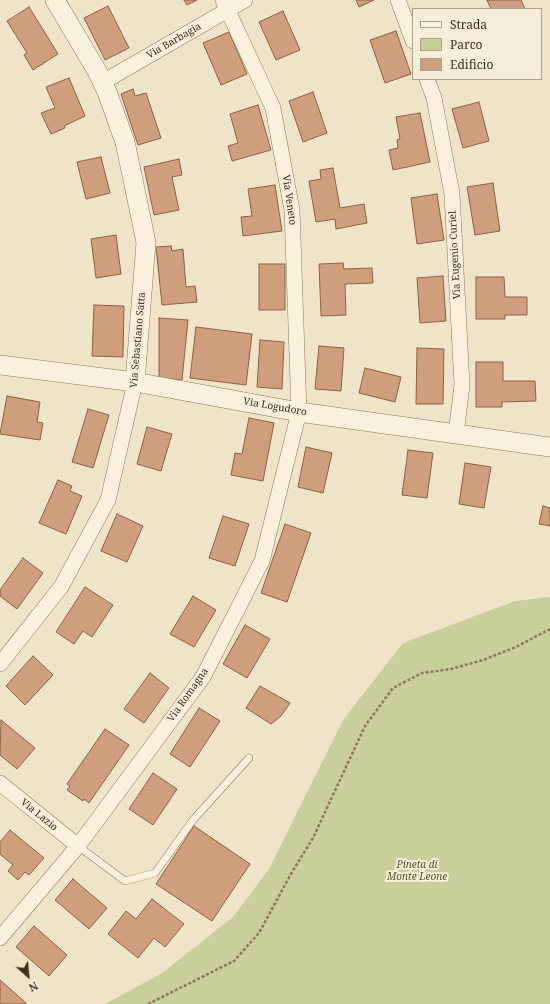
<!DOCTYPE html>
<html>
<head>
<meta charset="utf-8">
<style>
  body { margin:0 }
  #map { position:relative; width:550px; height:1004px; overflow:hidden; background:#f0e4c8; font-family:"Noto Serif",serif }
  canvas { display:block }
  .legend { position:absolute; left:412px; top:8px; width:130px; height:72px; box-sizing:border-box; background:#f7eed8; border:1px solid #ada18e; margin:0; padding:5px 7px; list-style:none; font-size:12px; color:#3d2e20 }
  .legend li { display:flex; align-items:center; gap:8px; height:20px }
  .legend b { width:20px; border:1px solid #ada18e }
  .north { position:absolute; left:8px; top:956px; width:40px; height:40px; -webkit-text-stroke:3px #f7eed8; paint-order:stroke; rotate:153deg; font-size:11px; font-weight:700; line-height:16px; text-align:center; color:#3d2e20 }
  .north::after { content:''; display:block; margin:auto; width:14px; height:18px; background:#3d2e20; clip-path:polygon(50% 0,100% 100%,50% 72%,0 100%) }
</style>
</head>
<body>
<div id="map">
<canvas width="550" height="1004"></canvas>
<ul class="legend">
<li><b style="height:5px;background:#faf1dc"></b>Strada</li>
<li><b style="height:11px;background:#c9cf9b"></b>Parco</li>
<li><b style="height:11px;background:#cf9f7d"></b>Edificio</li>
</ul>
<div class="north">N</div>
</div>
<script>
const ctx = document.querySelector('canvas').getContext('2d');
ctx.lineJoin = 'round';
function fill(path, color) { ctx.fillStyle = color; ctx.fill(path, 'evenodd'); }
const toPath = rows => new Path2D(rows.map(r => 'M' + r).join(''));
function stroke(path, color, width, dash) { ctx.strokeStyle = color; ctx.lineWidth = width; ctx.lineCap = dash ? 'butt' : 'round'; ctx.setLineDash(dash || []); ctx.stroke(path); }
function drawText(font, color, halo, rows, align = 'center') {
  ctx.font = font + ' "Noto Serif",serif'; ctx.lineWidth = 4; ctx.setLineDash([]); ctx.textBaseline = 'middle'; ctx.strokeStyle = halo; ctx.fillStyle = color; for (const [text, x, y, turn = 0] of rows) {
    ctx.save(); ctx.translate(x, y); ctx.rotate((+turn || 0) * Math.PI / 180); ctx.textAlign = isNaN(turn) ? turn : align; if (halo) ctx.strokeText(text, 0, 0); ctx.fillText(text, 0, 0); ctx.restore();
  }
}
const green = toPath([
  [550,597,550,1004,105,1004,162,973,233,917,269,869,343,720,403,643,515,601]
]);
const building = toPath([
  [184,0,197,0,187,5,184,0],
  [356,0,374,0,359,7,356,0],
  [487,0,521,0,525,9,491,9,487,0],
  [108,6,129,48,105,60,84,18,108,6],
  [29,7,58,54,33,70,24,55,27,53,7,21,29,7],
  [283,11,300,50,276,60,259,22,283,11],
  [396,31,411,74,385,83,370,40,396,31],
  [229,32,247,74,221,85,203,43,229,32],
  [69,78,85,116,64,126,65,128,51,134,41,113,55,108,46,87,69,78],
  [133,89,135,96,146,93,161,138,138,145,121,94,133,89],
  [313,92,327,133,303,142,289,101,313,92],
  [479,102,489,141,463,148,452,109,479,102],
  [258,105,271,150,232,161,228,146,238,143,230,114,258,105],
  [420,113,430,162,393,170,389,150,398,148,397,140,400,139,396,117,420,113],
  [101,157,110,193,86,199,77,162,101,157],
  [179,159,182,175,172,177,179,210,154,215,144,167,179,159],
  [333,168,340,208,364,204,367,223,336,229,335,219,316,222,309,181,321,179,320,170,333,168],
  [493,183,500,231,475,235,467,187,493,183],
  [275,185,282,231,243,236,241,217,252,216,248,189,275,185],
  [437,194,444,240,417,244,411,198,437,194],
  [116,235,121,274,96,278,91,239,116,235],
  [171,246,172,251,183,249,186,287,195,286,197,302,162,305,156,247,171,246],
  [343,263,344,269,372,268,373,283,345,284,346,315,321,316,319,264,343,263],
  [259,264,285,264,285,310,259,310,259,264],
  [443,276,446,321,420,323,417,278,443,276],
  [476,277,504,277,505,297,527,297,527,315,505,315,505,319,476,319,476,277],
  [94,305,124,306,123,357,92,356,94,305],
  [159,318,188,320,182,380,159,378,159,318],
  [196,327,252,334,246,385,190,378,196,327],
  [260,340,284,342,282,389,257,387,260,340],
  [319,346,344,348,341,391,315,389,319,346],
  [417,348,444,349,443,404,416,404,417,348],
  [476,362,503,362,503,381,535,381,536,401,502,402,502,407,476,407,476,362],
  [365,368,401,377,395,402,359,393,365,368],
  [7,396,40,402,37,422,43,423,40,440,0,434,7,396],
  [88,409,109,415,93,468,72,462,88,409],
  [249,418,274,423,263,481,231,475,235,453,242,454,249,418],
  [147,427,172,434,161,471,137,464,147,427],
  [306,447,332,453,323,493,298,487,306,447],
  [408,450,433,453,427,498,402,495,408,450],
  [465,463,491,467,484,508,459,504,465,463],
  [58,480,72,486,70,491,82,496,66,534,39,523,58,480],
  [543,506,550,508,550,526,539,524,543,506],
  [117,514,143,526,127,562,101,551,117,514],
  [223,516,249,524,235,566,209,558,223,516],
  [285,524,311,533,287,602,261,593,285,524],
  [23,558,43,573,17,609,0,596,0,590,23,558],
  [85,587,113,605,92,637,83,631,74,644,56,632,85,587],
  [193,596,216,610,194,647,170,634,193,596],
  [245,625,270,639,247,678,223,664,245,625],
  [33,656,53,675,25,705,6,686,33,656],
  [150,673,169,688,144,723,124,709,150,673],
  [260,686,290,703,281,716,271,724,246,708,260,686],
  [199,708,220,721,190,767,170,754,199,708],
  [1,720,35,748,17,769,0,755,1,720],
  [105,729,129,745,89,803,84,799,83,801,67,790,70,786,67,784,105,729],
  [153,773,177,789,153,825,129,809,153,773],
  [194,826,250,864,212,921,156,884,194,826],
  [10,830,44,858,29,875,25,872,18,880,8,871,13,865,0,854,0,842,10,830],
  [73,879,107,908,89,929,55,900,73,879],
  [152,899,184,924,165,947,154,938,138,958,108,934,126,911,136,919,152,899],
  [34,926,67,955,49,976,16,947,34,926],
  [0,980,26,1003,26,1004,0,1004,0,980]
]);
const path = toPath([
  [148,1004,234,961,259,933,292,872,313,838,365,726,393,688,422,673,451,669,483,660,516,647,550,629]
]);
const service = toPath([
  [78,846,125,881,155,873,193,820,249,758]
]);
const minor = toPath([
  [398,0,413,41],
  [427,79,434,98,452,194,462,385,456,434],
  [103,82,245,0],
  [0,664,61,587,108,500,135,382],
  [0,783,78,846],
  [0,938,78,846,203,677,262,561,297,420,299,412,292,210,273,108,223,0]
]);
const tertiary = toPath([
  [55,0,97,71,107,92,125,142,146,242,135,382],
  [0,365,135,382,299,412,550,447]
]);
const streetNames = [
  ["Via Barbagia",174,41,-30],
  ["Via Veneto",289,200,82],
  ["Via Eugenio Curiel",455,255,-93],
  ["Via Sebastiano Satta",138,340,-85],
  ["Via Logudoro",275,407,10],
  ["Via Romagna",188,695,-55],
  ["Via Lazio",39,815,39]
];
const parkNames = [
  ["Pineta di",417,865],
  ["Monte Leone",417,877]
];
fill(green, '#c9cf9b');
fill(building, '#cf9f7d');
stroke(building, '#8d5f41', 1);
stroke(service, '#8d765c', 8);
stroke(minor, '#8d765c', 16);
stroke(tertiary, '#8d765c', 20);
stroke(path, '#8d765c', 2.5, [3, 2]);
stroke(service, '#faf1dc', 7);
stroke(minor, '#faf1dc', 15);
stroke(tertiary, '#faf1dc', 19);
drawText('10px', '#3d2e20', '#f7eed8', streetNames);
drawText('italic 10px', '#4d5a26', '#f7eed8', parkNames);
</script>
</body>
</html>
